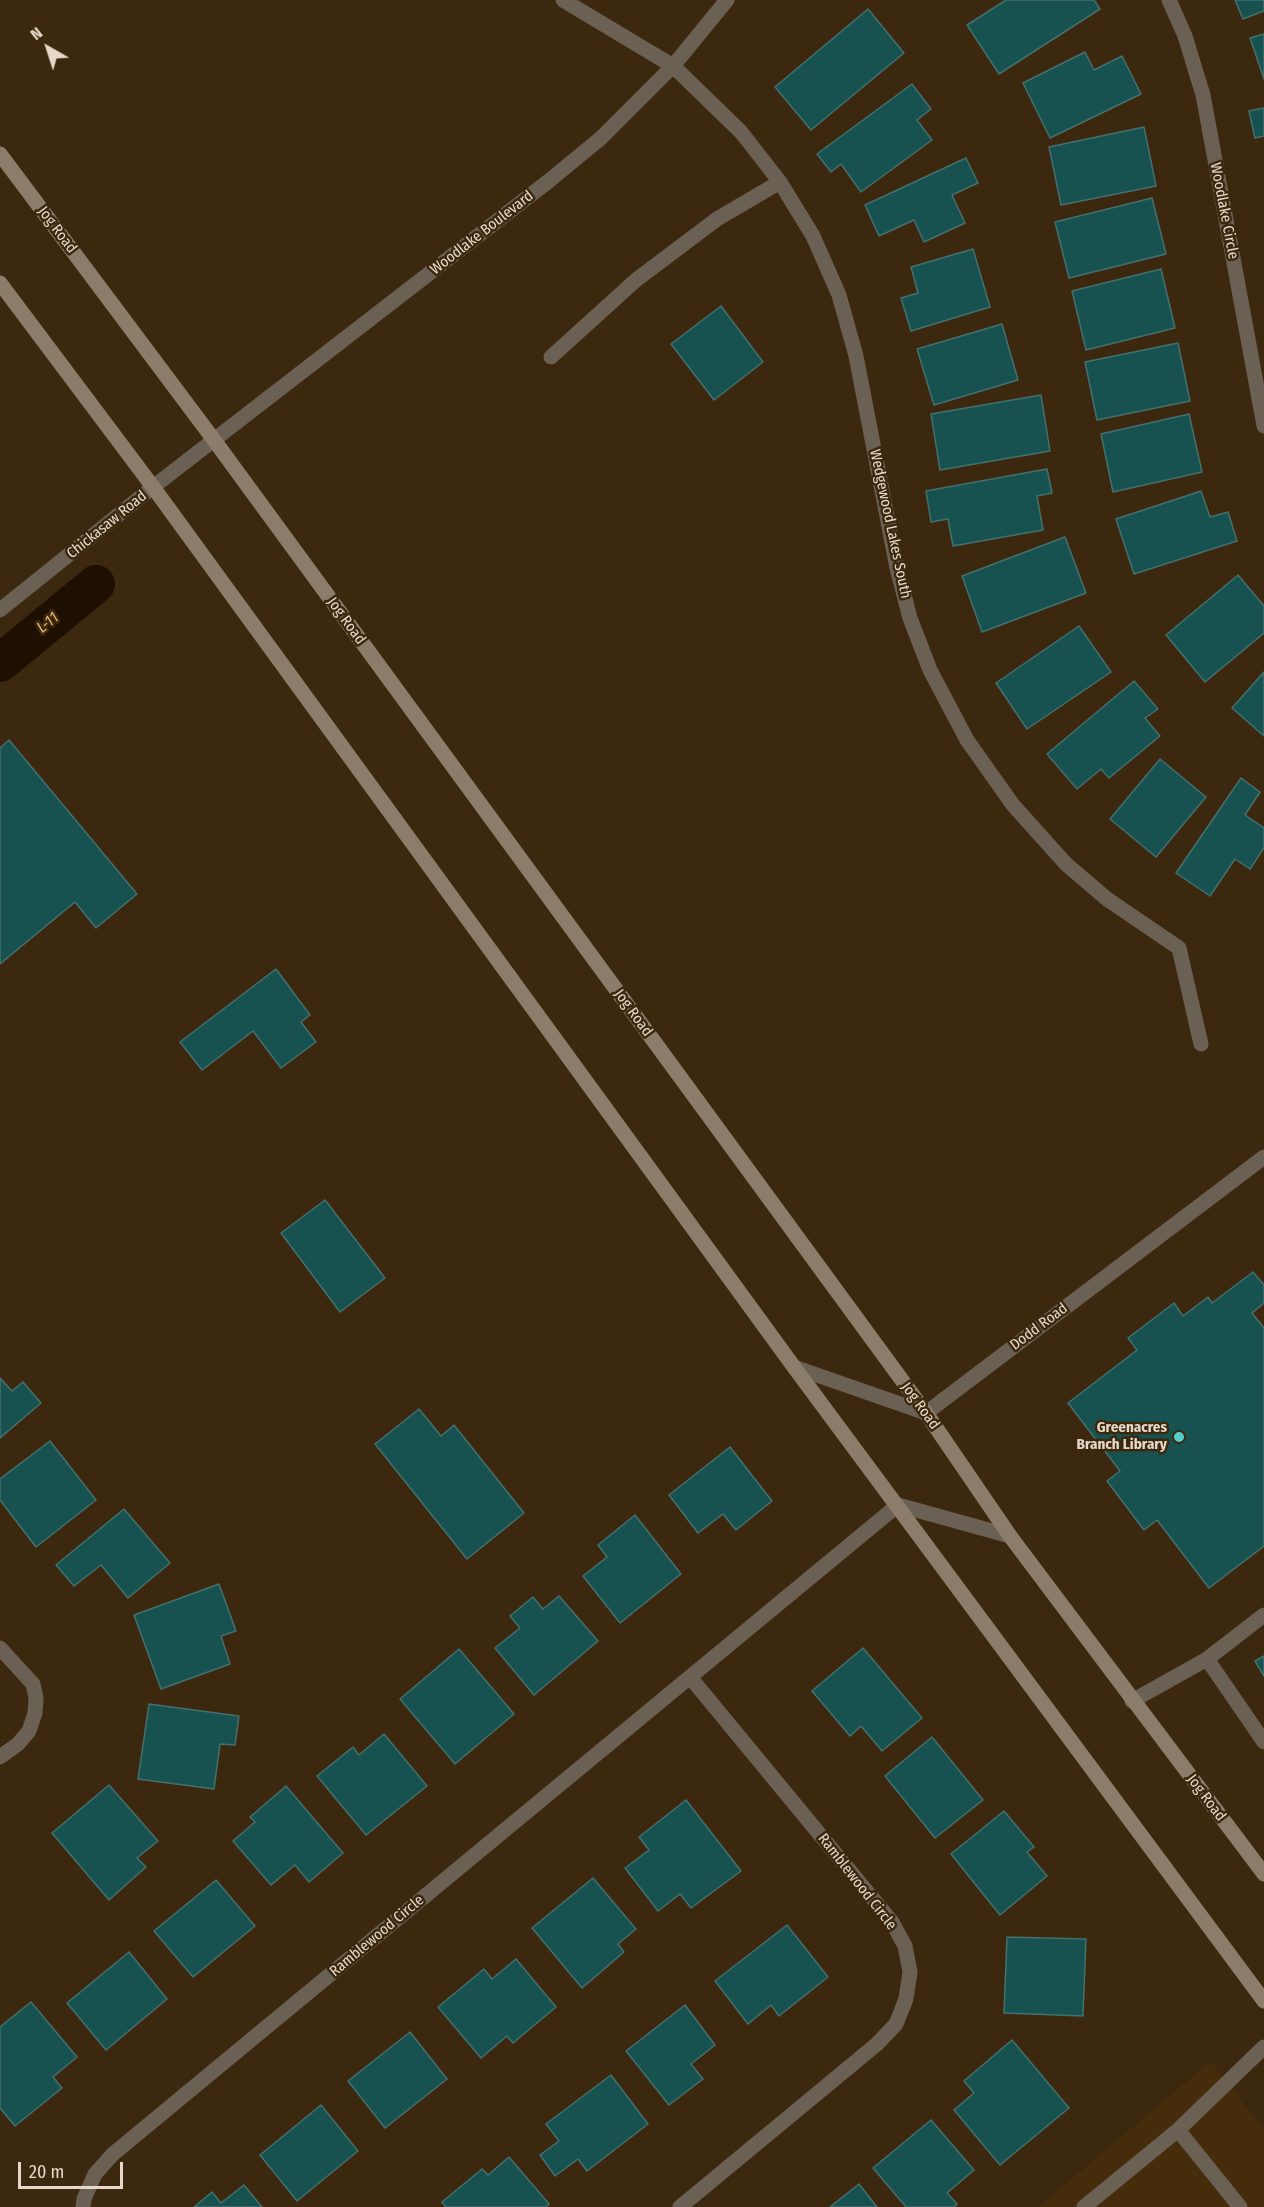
<!DOCTYPE html>
<html>
<head>
<meta charset="utf-8">
<style>
  body { margin:0 }
  #map { position:relative; width:1264px; height:2207px; overflow:hidden; background:#3c280e; font-family:"Fira Sans Condensed",sans-serif }
  canvas { display:block }
  .north { position:absolute; left:18px; top:18px; width:60px; height:60px; -webkit-text-stroke:4px #3c280e; paint-order:stroke; rotate:321deg; font-size:16px; font-weight:700; line-height:24px; text-align:center; color:#e5d8c9 }
  .north::after { content:''; display:block; margin:auto; width:21px; height:27px; background:#e5d8c9; clip-path:polygon(50% 0,100% 100%,50% 72%,0 100%) }
  .scale { position:absolute; left:18px; top:2162px; width:105px; height:27px; box-sizing:border-box; border:3px solid #e5d8c9; border-top:0; padding-left:8px; font-size:18px; line-height:21px; white-space:nowrap; color:#e5d8c9; -webkit-text-stroke:4px #3c280e; paint-order:stroke }
</style>
</head>
<body>
<div id="map">
<canvas width="1264" height="2207"></canvas>
<div class="north">N</div>
<div class="scale">20 m</div>
</div>
<script>
const ctx = document.querySelector('canvas').getContext('2d');
ctx.lineJoin = 'round';
function fill(path, color) { ctx.fillStyle = color; ctx.fill(path, 'evenodd'); }
const toPath = rows => new Path2D(rows.map(r => 'M' + r).join(''));
function stroke(path, color, width, dash) { ctx.strokeStyle = color; ctx.lineWidth = width; ctx.lineCap = dash ? 'butt' : 'round'; ctx.setLineDash(dash || []); ctx.stroke(path); }
function drawText(font, color, halo, rows, align = 'center') {
  ctx.font = font + ' "Fira Sans Condensed",sans-serif'; ctx.lineWidth = 5; ctx.setLineDash([]); ctx.textBaseline = 'middle'; ctx.strokeStyle = halo; ctx.fillStyle = color; for (const [text, x, y, turn = 0] of rows) {
    ctx.save(); ctx.translate(x, y); ctx.rotate((+turn || 0) * Math.PI / 180); ctx.textAlign = isNaN(turn) ? turn : align; if (halo) ctx.strokeText(text, 0, 0); ctx.fillText(text, 0, 0); ctx.restore();
  }
}
const built = toPath([
  [1211,2061,1264,2130,1264,2207,1038,2207]
]);
const canal = toPath([
  [0,663,96,584]
]);
const building = toPath([
  [1006,0,1094,0,1100,9,999,74,967,25,1006,0],
  [1235,0,1264,0,1264,11,1243,19,1235,0],
  [868,9,904,53,811,130,775,87,868,9],
  [1264,34,1264,79,1250,38,1264,34],
  [1085,52,1094,70,1122,56,1141,94,1050,138,1023,83,1085,52],
  [912,84,931,109,917,120,932,140,861,192,841,164,831,172,817,154,912,84],
  [1264,108,1264,136,1255,138,1249,111,1264,108],
  [1144,127,1156,186,1061,205,1049,147,1144,127],
  [966,158,978,183,952,195,965,223,924,242,914,220,879,236,865,205,966,158],
  [1152,198,1166,254,1069,278,1055,222,1152,198],
  [973,249,990,307,911,331,901,298,918,293,911,267,973,249],
  [1161,269,1175,328,1086,350,1072,291,1161,269],
  [721,306,763,362,714,400,671,344,721,306],
  [1002,324,1018,380,934,405,917,349,1002,324],
  [1178,343,1190,401,1097,420,1085,362,1178,343],
  [1041,395,1050,451,940,470,931,414,1041,395],
  [1189,414,1202,472,1113,492,1101,434,1189,414],
  [1047,469,1052,493,1037,496,1043,530,953,546,948,519,931,522,926,491,1047,469],
  [1201,491,1210,517,1228,512,1237,541,1134,574,1116,519,1201,491],
  [1065,537,1086,593,982,632,962,576,1065,537],
  [1238,575,1264,606,1264,633,1205,682,1166,635,1238,575],
  [1079,626,1111,672,1027,729,996,683,1079,626],
  [1264,672,1264,736,1232,708,1264,672],
  [1134,681,1158,709,1145,718,1160,736,1109,778,1101,769,1077,789,1047,754,1134,681],
  [9,740,137,894,96,928,75,902,0,964,0,748,9,740],
  [1160,759,1206,797,1156,857,1110,819,1160,759],
  [1241,778,1260,792,1245,815,1264,828,1264,848,1250,869,1235,859,1210,896,1176,873,1241,778],
  [276,969,310,1015,301,1022,316,1042,281,1068,253,1031,202,1070,180,1042,276,969],
  [325,1200,385,1278,340,1312,281,1233,325,1200],
  [1253,1272,1264,1285,1264,1303,1252,1313,1264,1328,1264,1546,1209,1588,1157,1520,1144,1530,1107,1481,1120,1471,1068,1403,1137,1350,1128,1338,1174,1303,1183,1316,1208,1297,1212,1303,1253,1272],
  [0,1378,12,1391,23,1382,41,1403,0,1438,0,1378],
  [419,1409,441,1436,454,1425,524,1513,467,1559,375,1444,419,1409],
  [50,1441,96,1500,36,1547,0,1500,0,1479,50,1441],
  [730,1447,772,1501,736,1530,723,1514,698,1533,669,1495,730,1447],
  [124,1509,170,1563,128,1598,101,1565,74,1586,56,1565,124,1509],
  [635,1515,681,1574,620,1623,583,1576,607,1557,598,1545,635,1515],
  [219,1584,236,1631,221,1636,230,1664,161,1689,134,1615,219,1584],
  [559,1596,598,1641,534,1695,495,1648,520,1628,510,1616,533,1597,543,1609,559,1596],
  [863,1648,922,1718,882,1751,861,1726,850,1736,812,1691,863,1648],
  [459,1649,514,1714,455,1764,400,1699,459,1649],
  [1264,1656,1264,1676,1255,1661,1264,1656],
  [149,1704,239,1716,235,1745,220,1744,214,1789,138,1779,149,1704],
  [384,1734,427,1786,366,1835,317,1776,353,1747,359,1755,384,1734],
  [932,1737,983,1800,935,1838,885,1776,932,1737],
  [109,1785,158,1841,137,1858,146,1867,109,1900,52,1833,109,1785],
  [286,1786,343,1853,309,1882,295,1865,271,1885,233,1841,255,1822,250,1817,286,1786],
  [686,1800,741,1871,691,1908,680,1894,658,1911,625,1868,649,1850,639,1837,686,1800],
  [1004,1811,1034,1847,1027,1852,1047,1876,1000,1915,951,1854,1004,1811],
  [593,1878,636,1929,618,1944,624,1952,582,1988,532,1928,593,1878],
  [216,1880,255,1926,193,1977,154,1931,216,1880],
  [787,1925,828,1977,779,2016,771,2005,748,2024,715,1981,787,1925],
  [1007,1937,1086,1939,1083,2016,1004,2013,1007,1937],
  [129,1952,167,1999,106,2050,67,2003,129,1952],
  [516,1959,556,2007,513,2043,507,2036,481,2058,438,2007,484,1969,492,1979,516,1959],
  [31,2002,77,2057,53,2077,62,2088,15,2126,0,2108,0,2027,31,2002],
  [685,2005,715,2045,691,2064,703,2079,669,2105,626,2051,685,2005],
  [410,2032,447,2079,385,2128,348,2081,410,2032],
  [1012,2040,1069,2108,1000,2165,954,2110,974,2093,964,2081,1012,2040],
  [611,2075,648,2124,587,2171,578,2159,555,2176,540,2155,559,2141,546,2124,611,2075],
  [321,2105,358,2151,297,2201,260,2155,321,2105],
  [931,2120,974,2170,947,2193,957,2204,954,2207,906,2207,873,2168,931,2120],
  [509,2157,549,2204,546,2207,446,2207,442,2202,482,2169,488,2175,509,2157],
  [859,2184,877,2207,830,2207,859,2184],
  [244,2185,262,2207,194,2207,212,2192,221,2203,244,2185]
]);
const lane = toPath([
  [551,357,636,280,717,219,780,182],
  [1207,1659,1264,1742],
  [1132,1701,1207,1659,1264,1615],
  [1178,2130,1264,2047],
  [1084,2207,1178,2130,1240,2207]
]);
const street = toPath([
  [563,0,673,66,741,132,780,182,813,236,839,295,856,356,897,568,910,618,930,670,967,740,1013,805,1066,864,1107,899,1179,948,1201,1044],
  [1169,0,1185,36,1203,95,1264,426],
  [0,610,153,487,550,180,601,138,673,66,727,0],
  [794,1367,926,1413,1264,1157],
  [0,1648,33,1684,36,1698,35,1713,29,1731,18,1744,0,1757],
  [83,2207,84,2199,95,2174,113,2154,898,1505,1010,1536],
  [680,2207,877,2044,896,2024,906,1999,910,1972,905,1946,892,1922,690,1677]
]);
const secondary = toPath([
  [0,154,214,440,926,1413,1010,1536,1264,1874],
  [0,283,153,487,794,1367,1264,2001]
]);
const markers = [
  [1179,1437,6,"#54cdc8"]
];
const streetNames = [
  ["Woodlake Circle",1224,211,79],
  ["Jog Road",57,230,53],
  ["Woodlake Boulevard",482,233,-38],
  ["Wedgewood Lakes South",890,524,78],
  ["Chickasaw Road",107,525,-39],
  ["Jog Road",346,621,54],
  ["Jog Road",633,1013,54],
  ["Dodd Road",1039,1327,-37],
  ["Jog Road",920,1406,54],
  ["Jog Road",1206,1798,53],
  ["Ramblewood Circle",857,1882,52],
  ["Ramblewood Circle",377,1936,-40]
];
const poiNames = [
  ["Greenacres",1167,1428],
  ["Branch Library",1167,1445]
];
const waterNames = [
  ["L-11",48,623,-39]
];
fill(built, '#452c0b');
stroke(canal, '#1f0f00', 38);
fill(building, '#185250');
stroke(building, '#44706e', 1.5);
stroke(lane, '#6a6054', 15);
stroke(street, '#6a6054', 15);
stroke(secondary, '#8c7c6a', 15);
for (const [x, y, r, color] of markers) { const dot = new Path2D(); dot.arc(x, y, r, 0, 2 * Math.PI); ctx.fillStyle = color; ctx.fill(dot); stroke(dot, '#3c280e', 2); }
drawText('15px', '#e5d8c9', '#3c280e', streetNames);
drawText('bold 15px', '#e5d8c9', '#3c280e', poiNames, 'right');
drawText('italic 16px', '#e9b371', '#3c280e', waterNames);
</script>
</body>
</html>
